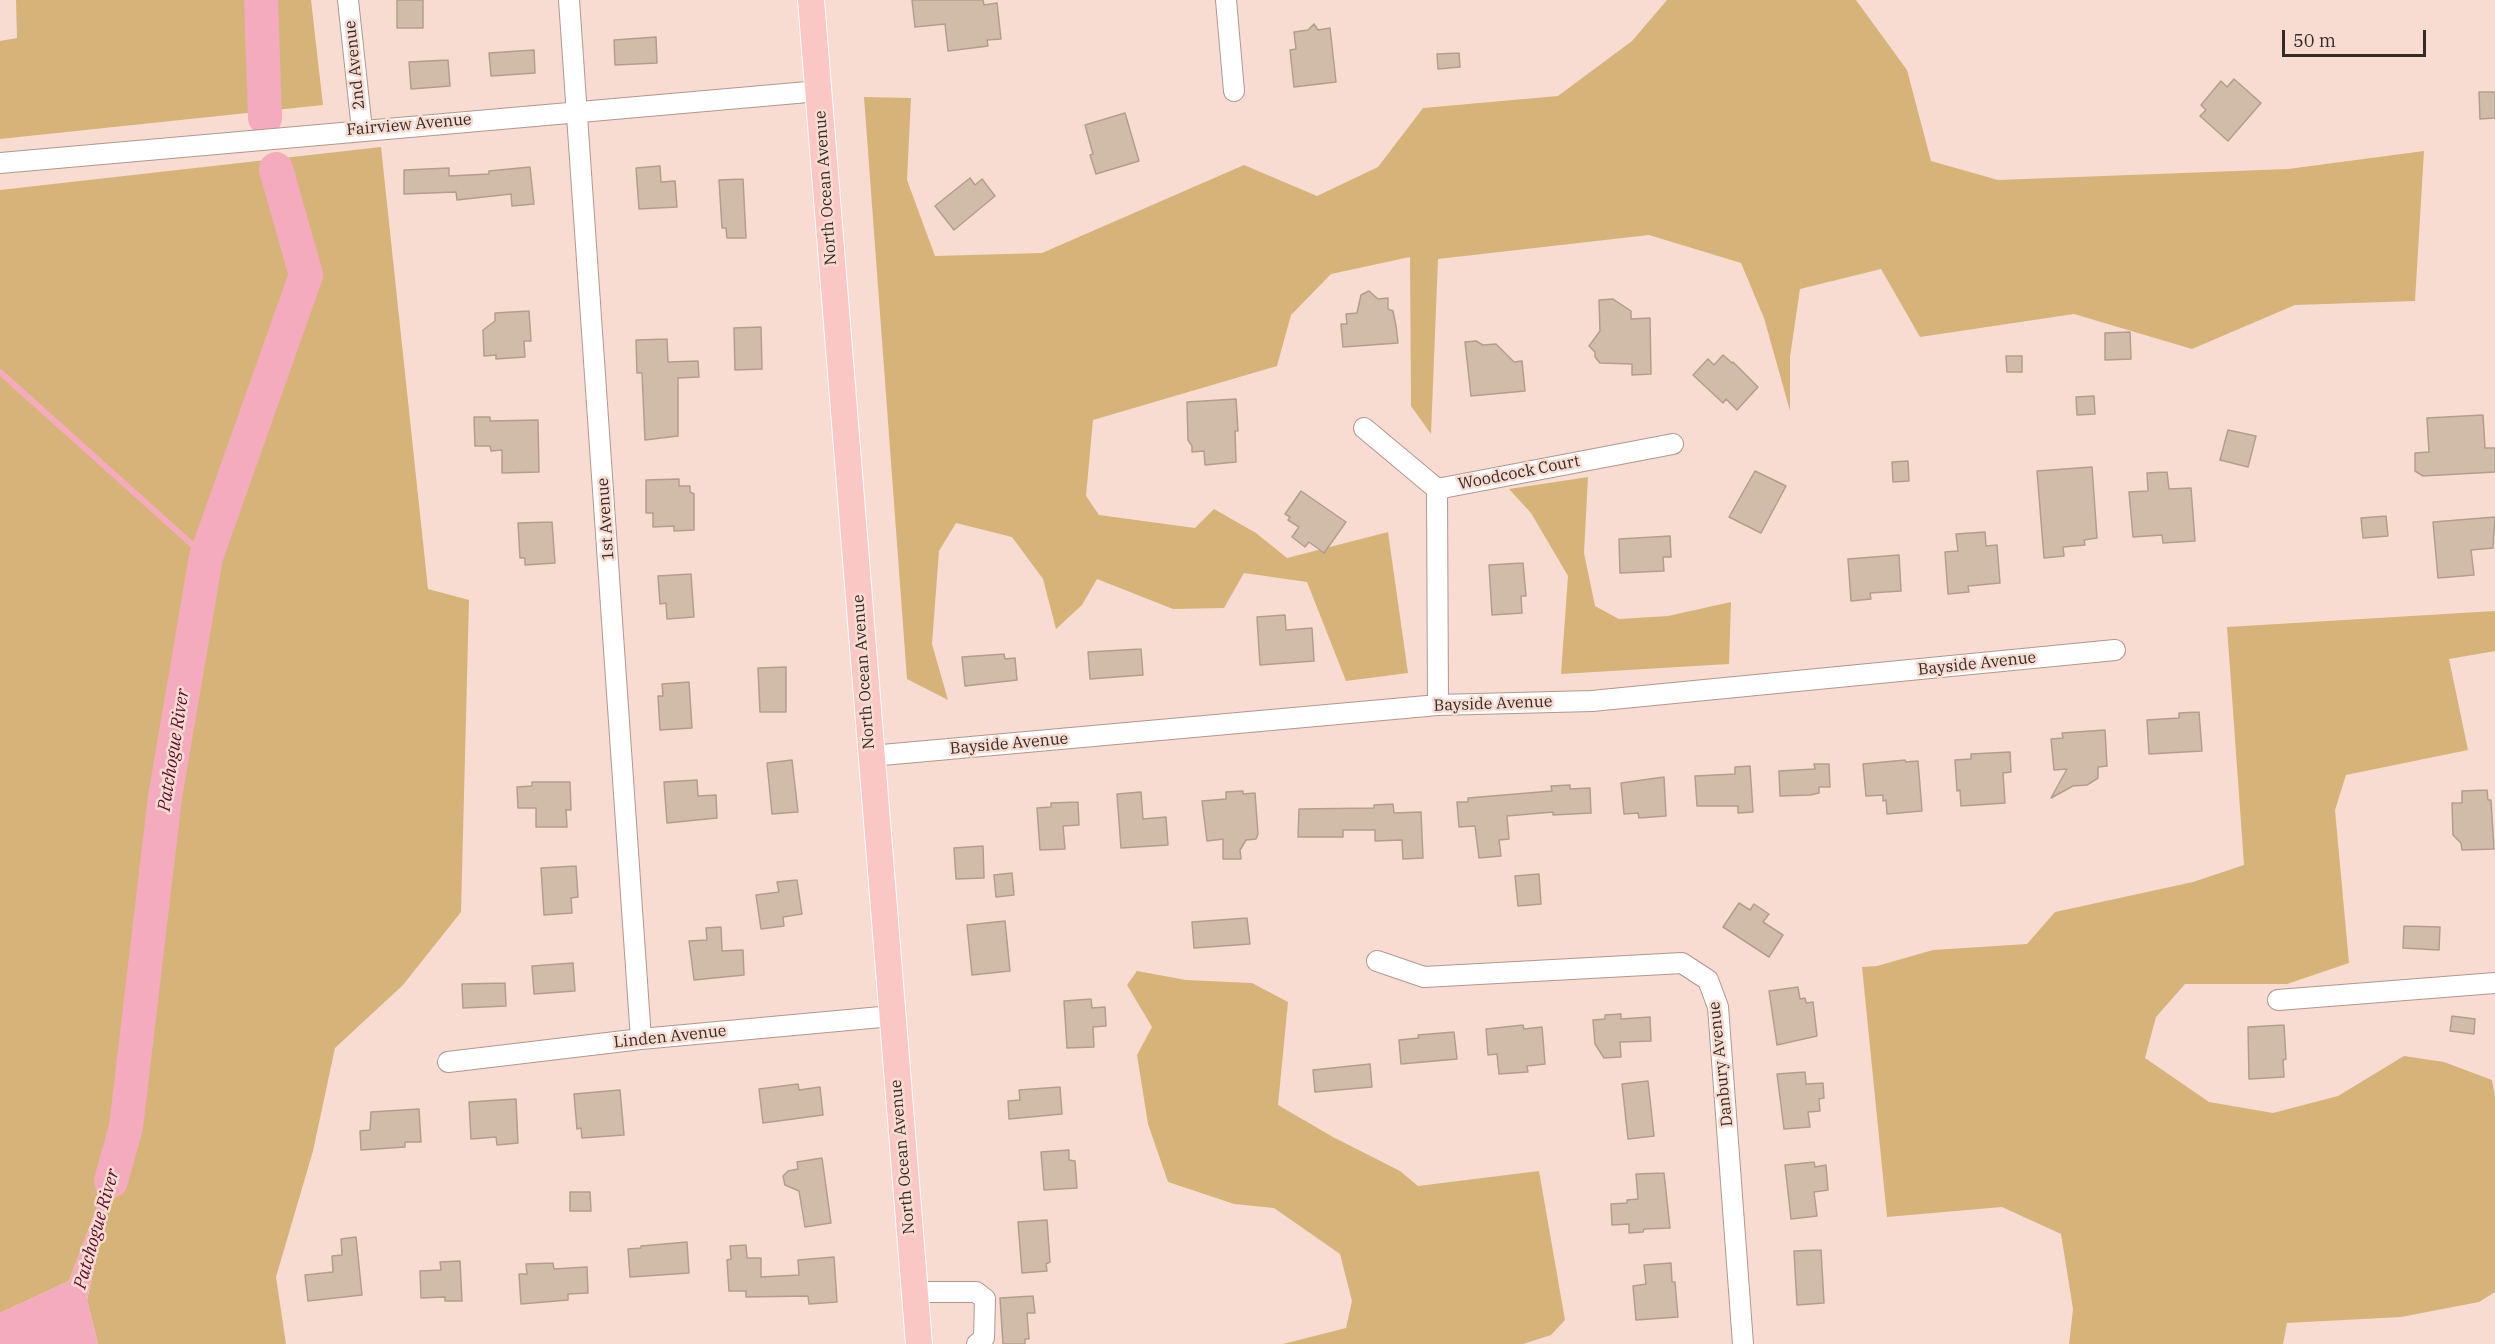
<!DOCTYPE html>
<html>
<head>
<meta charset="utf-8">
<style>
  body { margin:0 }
  #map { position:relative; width:2495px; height:1344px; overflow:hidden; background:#f8dcd2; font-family:"IBM Plex Serif",serif }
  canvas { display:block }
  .scale { position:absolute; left:2282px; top:30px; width:144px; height:27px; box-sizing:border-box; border:3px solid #342a26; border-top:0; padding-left:8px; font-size:18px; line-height:21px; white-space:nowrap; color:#342a26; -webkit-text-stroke:4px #f8dcd2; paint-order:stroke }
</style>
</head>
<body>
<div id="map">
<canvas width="2495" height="1344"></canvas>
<div class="scale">50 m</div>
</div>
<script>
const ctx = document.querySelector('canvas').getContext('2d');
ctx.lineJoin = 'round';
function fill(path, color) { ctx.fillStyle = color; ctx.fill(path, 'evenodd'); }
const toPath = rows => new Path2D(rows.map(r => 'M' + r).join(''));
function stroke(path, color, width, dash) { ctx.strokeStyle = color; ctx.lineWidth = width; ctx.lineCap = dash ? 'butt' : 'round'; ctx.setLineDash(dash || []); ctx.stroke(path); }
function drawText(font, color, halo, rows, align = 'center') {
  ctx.font = font + ' "IBM Plex Serif",serif'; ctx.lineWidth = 5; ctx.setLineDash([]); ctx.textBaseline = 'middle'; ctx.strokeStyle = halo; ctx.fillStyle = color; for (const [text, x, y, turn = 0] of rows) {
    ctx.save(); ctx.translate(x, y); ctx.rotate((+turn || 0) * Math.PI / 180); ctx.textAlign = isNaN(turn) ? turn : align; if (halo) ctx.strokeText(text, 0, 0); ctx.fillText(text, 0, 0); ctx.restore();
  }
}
const green = toPath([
  [16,0,311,0,323,105,0,139,0,41,17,38],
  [1667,0,1856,0,1907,70,1931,161,1998,180,2288,169,2424,151,2415,301,2295,305,2192,349,2074,314,1920,337,1881,269,1800,289,1790,357,1790,411,1764,318,1741,263,1649,235,1438,259,1431,434,1411,406,1410,257,1331,274,1291,315,1277,366,1093,420,1086,496,1099,515,1195,528,1214,509,1256,533,1287,558,1388,532,1408,673,1346,681,1307,582,1244,573,1224,608,1173,609,1097,579,1082,605,1056,629,1043,579,1012,537,956,523,939,551,932,644,948,700,907,679,864,97,911,98,907,180,935,256,1042,253,1244,165,1317,196,1378,167,1423,108,1558,96,1632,41],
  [381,147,428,589,469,600,461,912,403,985,335,1048,313,1151,276,1277,286,1344,98,1344,87,1300,122,1141,69,1281,0,1313,0,190],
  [1588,477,1584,553,1595,606,1619,619,1668,616,1731,602,1729,664,1561,674,1568,576,1531,513,1509,489],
  [2495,611,2495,651,2449,659,2468,750,2346,775,2335,810,2349,963,2287,984,2185,984,2156,1017,2145,1058,2209,1102,2273,1113,2338,1096,2404,1056,2444,1062,2492,1080,2495,1096,2495,1292,2479,1302,2401,1317,2287,1323,2283,1344,2069,1344,2073,1309,2061,1234,2002,1207,1887,1217,1862,967,1877,966,1933,950,2027,944,2055,912,2193,882,2244,865,2227,627],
  [1137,971,1186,980,1252,983,1288,1002,1278,1105,1333,1137,1400,1171,1418,1186,1539,1171,1565,1320,1551,1335,1523,1344,1283,1344,1346,1328,1352,1301,1340,1254,1274,1208,1234,1204,1168,1182,1148,1124,1137,1055,1152,1027,1127,985]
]);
const water = toPath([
  [124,1135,87,1299,98,1344,0,1344,0,1313,69,1281]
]);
const stream = toPath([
  [0,372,206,557]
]);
const river = toPath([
  [261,0,265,118],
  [111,1181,126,1127,165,797,206,557,306,275,276,169]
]);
const building = toPath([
  [397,0,423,0,423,28,397,28,397,0],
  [912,0,983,0,984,5,997,3,1001,39,987,40,988,46,948,51,945,24,915,27,912,0],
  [1314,24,1318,30,1330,28,1336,82,1294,87,1290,50,1296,49,1294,32,1308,30,1314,24],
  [656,37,657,63,615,65,614,40,656,37],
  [534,50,535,73,491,76,489,53,534,50],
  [1459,53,1460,67,1438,69,1437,54,1459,53],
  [448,60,450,86,411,89,409,62,448,60],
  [2234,79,2261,103,2228,141,2200,116,2206,110,2201,105,2221,81,2227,87,2234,79],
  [2479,92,2495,92,2495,118,2480,119,2479,92],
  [1125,113,1139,161,1096,174,1090,155,1093,154,1085,125,1125,113],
  [660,166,661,182,675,181,677,207,639,209,636,168,660,166],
  [530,167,534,204,512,206,511,194,457,200,456,192,404,194,404,170,449,168,449,176,489,174,489,171,530,167],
  [970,178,975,185,982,179,995,196,954,230,935,206,970,178],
  [743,179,746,238,727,238,726,228,722,228,719,180,743,179],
  [1369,291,1378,299,1388,298,1388,309,1393,311,1396,326,1398,343,1343,347,1341,324,1347,324,1346,314,1357,313,1361,295,1369,291],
  [1613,299,1631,311,1631,319,1650,318,1651,374,1632,375,1632,364,1600,363,1595,357,1595,352,1589,346,1600,331,1599,300,1613,299],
  [529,311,531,341,524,341,525,357,496,359,496,355,484,356,483,330,495,321,495,313,529,311],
  [761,327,762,369,735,370,734,328,761,327],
  [2130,332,2131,359,2105,360,2105,333,2130,332],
  [667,339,668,362,698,361,699,377,678,378,678,436,645,440,642,373,637,373,636,340,667,339],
  [1476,341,1483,345,1496,344,1514,362,1522,361,1525,391,1471,396,1465,342,1476,341],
  [1723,355,1732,363,1733,362,1758,387,1737,410,1726,399,1723,403,1693,375,1708,359,1714,365,1723,355],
  [2006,356,2022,356,2022,372,2007,372,2006,356],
  [2094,396,2095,414,2077,415,2076,397,2094,396],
  [1236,399,1238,431,1235,431,1236,462,1205,465,1204,451,1192,452,1192,446,1188,440,1187,402,1236,399],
  [2483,415,2485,448,2495,448,2495,472,2423,476,2415,471,2415,453,2429,452,2427,418,2483,415],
  [474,417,490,417,490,421,538,420,539,472,502,473,502,450,491,451,490,446,475,446,474,417],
  [2228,430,2256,436,2248,467,2220,460,2228,430],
  [1908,461,1909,481,1893,482,1892,462,1908,461],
  [2092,467,2097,538,2084,540,2085,545,2063,547,2064,556,2044,558,2037,471,2092,467],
  [1755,471,1786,486,1761,533,1729,517,1755,471],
  [2167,472,2169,489,2191,488,2195,541,2163,543,2162,535,2133,537,2129,492,2148,491,2147,473,2167,472],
  [679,479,679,486,690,486,690,492,694,494,694,530,674,531,674,526,653,527,653,513,646,513,646,480,679,479],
  [1301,491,1346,522,1324,553,1309,542,1305,547,1292,537,1299,527,1288,520,1290,517,1285,514,1301,491],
  [2386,516,2388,536,2363,538,2361,518,2386,516],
  [2495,517,2493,548,2471,550,2474,575,2438,578,2433,522,2495,517],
  [552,522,555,563,525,565,525,558,520,558,518,523,552,522],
  [1985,532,1986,546,1997,545,2000,583,1968,586,1969,592,1948,594,1945,552,1958,551,1956,534,1985,532],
  [1670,536,1671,557,1663,557,1664,571,1620,573,1619,539,1670,536],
  [1899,555,1901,591,1870,593,1871,599,1851,601,1848,559,1899,555],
  [1523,563,1526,596,1521,596,1522,613,1492,615,1489,565,1523,563],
  [691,574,694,617,667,619,666,603,660,604,658,576,691,574],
  [1285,615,1286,630,1312,628,1314,661,1260,665,1257,617,1285,615],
  [1141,649,1143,675,1090,679,1088,652,1141,649],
  [1004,654,1005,659,1015,658,1017,680,965,686,962,657,1004,654],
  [786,667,786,712,760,712,758,668,786,667],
  [689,682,692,728,660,730,658,696,663,696,662,684,689,682],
  [2199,712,2202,751,2149,754,2147,720,2179,718,2179,713,2199,712],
  [2105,730,2107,766,2098,767,2098,778,2087,785,2073,786,2051,798,2067,769,2054,770,2051,739,2063,738,2062,733,2105,730],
  [2010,752,2011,772,2003,773,2005,803,1961,806,1960,790,1957,791,1955,760,1971,759,1971,754,2010,752],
  [792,760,798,812,772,814,767,763,792,760],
  [1905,760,1906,762,1918,761,1922,811,1887,814,1886,800,1883,801,1883,795,1866,796,1863,764,1905,760],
  [1814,764,1829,764,1830,787,1819,787,1819,793,1810,795,1780,796,1779,771,1815,769,1814,764],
  [1750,766,1753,812,1738,813,1738,806,1697,806,1695,776,1735,774,1735,767,1750,766],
  [1664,777,1666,816,1639,818,1638,813,1624,814,1621,783,1664,777],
  [697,780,698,796,716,795,717,818,667,823,664,782,697,780],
  [532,782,570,782,571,810,566,810,567,827,536,827,536,808,518,808,517,787,532,786,532,782],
  [1570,785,1570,789,1590,788,1591,813,1553,815,1553,812,1507,816,1509,839,1499,840,1501,856,1479,858,1475,826,1459,827,1457,802,1468,802,1468,798,1552,791,1551,786,1570,785],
  [2487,790,2488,800,2491,800,2494,849,2462,850,2461,843,2453,835,2452,803,2462,803,2462,791,2487,790],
  [1243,791,1243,794,1255,793,1258,834,1256,839,1246,840,1240,850,1241,859,1223,859,1223,839,1207,841,1202,801,1226,799,1226,792,1243,791],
  [1141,792,1143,819,1166,817,1168,845,1121,848,1117,794,1141,792],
  [1078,802,1079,825,1063,826,1065,849,1040,850,1037,808,1051,807,1051,803,1078,802],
  [1393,804,1394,813,1421,812,1423,858,1403,859,1402,840,1375,841,1375,830,1343,830,1343,837,1298,837,1299,809,1374,808,1374,805,1393,804],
  [983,846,984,878,956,879,954,848,983,846],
  [576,866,578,897,571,898,572,913,544,915,541,868,576,866],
  [1012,873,1014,895,996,897,994,875,1012,873],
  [1539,874,1541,904,1518,906,1515,876,1539,874],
  [797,880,802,914,783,917,784,926,761,929,756,895,779,892,777,882,797,880],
  [1739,903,1750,910,1754,904,1769,914,1763,922,1783,935,1769,957,1723,927,1739,903],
  [1247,918,1250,944,1194,948,1192,922,1247,918],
  [1005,921,1010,971,972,975,967,925,1005,921],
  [2404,926,2440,927,2439,950,2403,948,2404,926],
  [721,927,722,951,743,950,744,975,694,980,689,941,707,940,706,928,721,927],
  [573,963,575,991,534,994,532,966,573,963],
  [505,983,506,1006,463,1008,462,984,505,983],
  [1798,987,1800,999,1805,998,1806,1003,1813,1002,1817,1036,1777,1045,1769,991,1798,987],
  [1091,999,1092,1008,1105,1007,1106,1026,1093,1027,1094,1047,1067,1048,1064,1001,1091,999],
  [1621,1014,1621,1019,1650,1017,1651,1041,1620,1042,1621,1057,1604,1058,1595,1044,1593,1020,1605,1019,1605,1015,1621,1014],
  [2452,1016,2475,1019,2474,1034,2450,1031,2452,1016],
  [1523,1025,1524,1029,1542,1027,1545,1064,1527,1066,1528,1072,1499,1074,1497,1054,1488,1055,1486,1029,1523,1025],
  [2284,1025,2286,1059,2283,1060,2284,1077,2249,1079,2248,1027,2284,1025],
  [1454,1032,1457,1059,1401,1064,1399,1040,1419,1038,1418,1035,1454,1032],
  [1370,1064,1372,1087,1315,1092,1313,1070,1370,1064],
  [1805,1072,1806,1084,1823,1083,1824,1098,1819,1099,1820,1111,1808,1112,1810,1127,1784,1129,1777,1074,1805,1072],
  [1648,1081,1654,1136,1628,1139,1622,1084,1648,1081],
  [798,1084,799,1090,820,1087,823,1115,763,1123,759,1089,798,1084],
  [1060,1087,1062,1114,1009,1119,1008,1101,1020,1100,1019,1090,1060,1087],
  [620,1090,624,1135,582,1138,581,1128,577,1129,574,1094,620,1090],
  [516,1099,518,1143,497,1145,496,1137,471,1139,469,1102,516,1099],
  [419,1109,421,1142,405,1142,405,1147,361,1150,360,1131,370,1130,371,1112,419,1109],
  [1069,1150,1069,1160,1075,1161,1077,1188,1044,1190,1041,1152,1069,1150],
  [822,1158,831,1223,805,1227,799,1191,785,1185,783,1176,788,1171,798,1169,797,1162,822,1158],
  [1814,1162,1815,1167,1826,1165,1828,1190,1814,1192,1817,1216,1791,1219,1785,1165,1814,1162],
  [1664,1173,1670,1228,1644,1229,1643,1232,1629,1233,1629,1224,1612,1225,1611,1204,1627,1203,1627,1200,1638,1199,1636,1174,1664,1173],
  [570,1192,590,1192,591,1211,570,1211,570,1192],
  [1047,1220,1050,1262,1046,1264,1047,1271,1022,1273,1018,1222,1047,1220],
  [356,1237,362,1295,308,1301,305,1275,333,1272,332,1256,342,1255,341,1239,356,1237],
  [687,1242,689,1273,630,1277,628,1249,641,1248,641,1246,687,1242],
  [746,1245,747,1258,761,1258,761,1277,799,1275,798,1260,834,1257,837,1302,809,1304,808,1296,746,1297,746,1291,729,1291,727,1260,731,1259,730,1246,746,1245],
  [1821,1250,1824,1303,1797,1305,1794,1251,1821,1250],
  [460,1261,462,1301,445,1301,445,1297,421,1298,420,1271,441,1270,440,1262,460,1261],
  [553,1263,554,1269,587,1267,588,1293,568,1294,568,1300,521,1304,519,1274,527,1274,526,1264,553,1263],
  [1671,1263,1672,1282,1675,1282,1678,1317,1636,1320,1633,1286,1646,1284,1644,1265,1671,1263],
  [1033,1296,1035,1313,1027,1313,1029,1339,1025,1339,1025,1344,1003,1344,1000,1298,1033,1296]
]);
const minor = toPath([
  [348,0,362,130],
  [569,0,641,1039],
  [1226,0,1234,91],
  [0,163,819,91],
  [1364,428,1437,489],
  [1437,489,1673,444],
  [1437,489,1438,705],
  [871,756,1438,705,1592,701,2115,650],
  [1377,961,1424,977,1682,963,1708,980,1718,1007,1743,1344],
  [2278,1000,2495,983],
  [448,1062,641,1039,892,1016],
  [914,1292,976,1292,985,1299,984,1338,977,1344]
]);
const major = toPath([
  [811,0,919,1344]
]);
const streetNames = [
  ["2nd Avenue",355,65,-96],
  ["Fairview Avenue",409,125,-5],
  ["North Ocean Avenue",826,188,-94],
  ["Woodcock Court",1519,473,-11],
  ["1st Avenue",606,519,-94],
  ["Bayside Avenue",1977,664,-6],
  ["North Ocean Avenue",864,672,-94],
  ["Bayside Avenue",1493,704,-2],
  ["Bayside Avenue",1009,744,-5],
  ["Linden Avenue",670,1037,-6],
  ["Danbury Avenue",1721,1064,-96],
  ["North Ocean Avenue",903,1157,-95]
];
const waterNames = [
  ["Patchogue River",174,750,-81],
  ["Patchogue River",97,1229,-74]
];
fill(green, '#d6b479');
fill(water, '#f5abbe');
stroke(stream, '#f5abbe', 6);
stroke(river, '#f5abbe', 34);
fill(building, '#d1bcaa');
stroke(building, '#b29e8d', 1.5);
stroke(minor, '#b1978d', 22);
stroke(major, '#fff', 28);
stroke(minor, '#fff', 20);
stroke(major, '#fbc7c5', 26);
drawText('16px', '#342a26', '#f8dcd2', streetNames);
drawText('italic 18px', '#5b0b2c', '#f8dcd2', waterNames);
</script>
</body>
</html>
